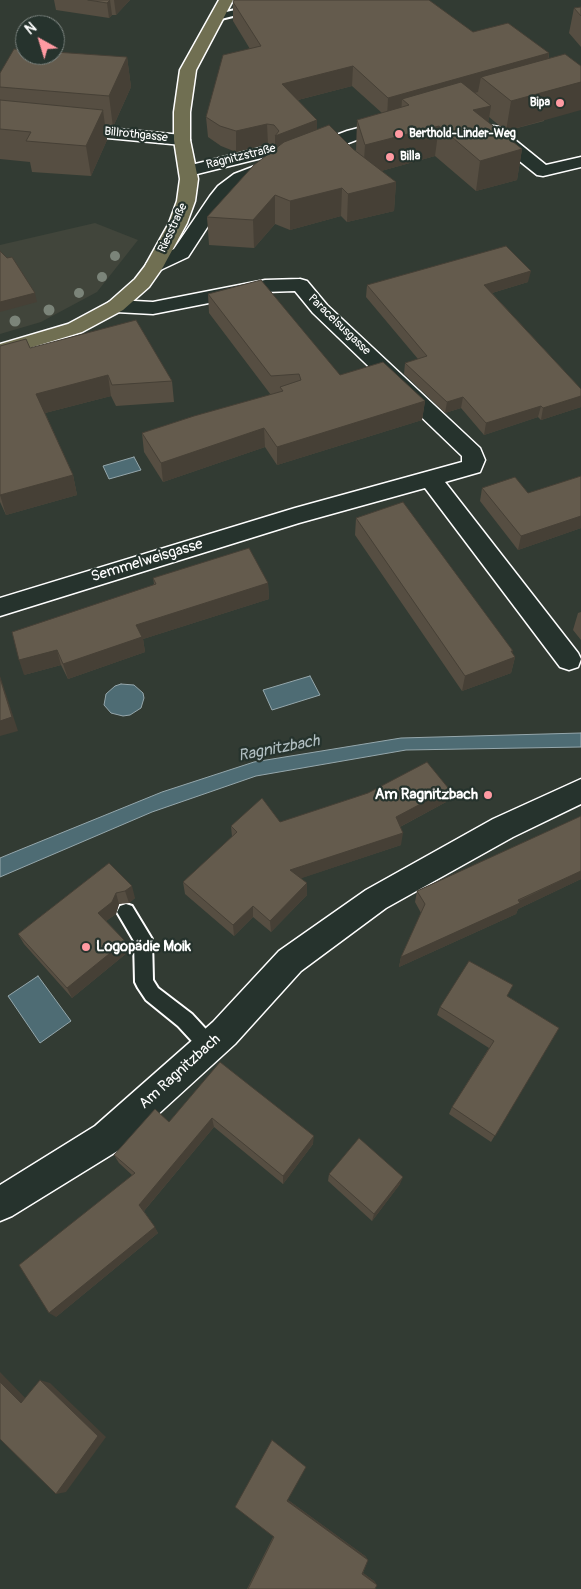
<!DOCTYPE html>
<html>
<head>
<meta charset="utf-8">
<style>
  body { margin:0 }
  #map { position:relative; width:581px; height:1589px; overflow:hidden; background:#323b33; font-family:Pangolin,sans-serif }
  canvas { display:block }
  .north { position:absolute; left:15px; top:15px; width:50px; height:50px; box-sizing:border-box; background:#26332d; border:1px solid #7d8581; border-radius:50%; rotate:321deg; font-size:14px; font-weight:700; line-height:20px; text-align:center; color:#fff }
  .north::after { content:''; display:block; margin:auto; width:18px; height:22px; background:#ff9aa2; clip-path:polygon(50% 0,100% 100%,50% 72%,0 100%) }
</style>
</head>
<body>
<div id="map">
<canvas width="581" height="1589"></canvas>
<div class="north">N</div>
</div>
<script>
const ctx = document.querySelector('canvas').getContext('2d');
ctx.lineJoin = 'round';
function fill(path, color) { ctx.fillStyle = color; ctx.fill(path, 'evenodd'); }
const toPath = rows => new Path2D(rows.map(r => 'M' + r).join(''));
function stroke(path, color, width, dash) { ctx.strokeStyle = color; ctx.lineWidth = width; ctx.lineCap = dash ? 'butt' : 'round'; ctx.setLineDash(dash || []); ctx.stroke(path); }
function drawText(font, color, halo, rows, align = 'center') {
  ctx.font = font + ' Pangolin,sans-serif'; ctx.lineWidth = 4.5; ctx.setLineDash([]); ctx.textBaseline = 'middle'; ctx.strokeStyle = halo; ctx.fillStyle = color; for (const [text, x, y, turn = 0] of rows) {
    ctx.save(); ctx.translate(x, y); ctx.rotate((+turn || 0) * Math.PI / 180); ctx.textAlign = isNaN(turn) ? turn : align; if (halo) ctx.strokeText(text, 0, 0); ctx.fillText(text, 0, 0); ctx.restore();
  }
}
const built = toPath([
  [95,223,138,240,97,292,41,322,0,334,0,245]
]);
const water = toPath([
  [134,457,141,470,109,479,103,466,134,457],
  [310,676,320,695,272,710,263,690,310,676],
  [121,684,134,685,143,693,144,698,141,708,130,715,123,716,111,713,104,705,106,694,115,686,121,684],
  [581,733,581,747,406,750,256,776,152,812,0,877,0,858,12,853,162,792,254,762,401,738,581,733],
  [38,976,71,1021,40,1043,8,996,38,976]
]);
const lane = toPath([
  [281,0,297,0,217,20,213,17,217,14,281,0],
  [126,904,132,906,152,939,153,980,158,988,192,1014,216,1040,218,1046,216,1052,209,1055,202,1052,178,1026,146,1000,138,988,135,982,134,941,117,912,120,906,126,904]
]);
const street = toPath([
  [0,118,182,135,188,136,190,140,188,144,182,145,0,128,0,118],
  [493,126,499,127,546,165,581,157,581,167,543,176,537,175,487,135,485,131,487,127,493,126],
  [300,279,307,281,327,305,480,448,485,460,480,472,445,482,578,653,581,659,578,667,569,670,560,667,425,488,299,523,0,616,0,598,295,508,462,462,462,456,313,313,295,291,265,292,153,314,116,312,109,310,106,306,109,302,116,300,153,302,265,280,300,279],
  [581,779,581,804,513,837,386,908,301,971,235,1044,119,1150,12,1216,0,1221,0,1185,95,1126,213,1022,279,951,366,890,493,819,581,779]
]);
const secondary = toPath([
  [392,119,398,120,400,124,398,128,359,139,246,182,230,194,223,203,188,257,154,273,147,271,145,267,147,263,174,249,210,196,218,186,234,174,347,131,392,119],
  [268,146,274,147,277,151,274,155,189,176,183,175,180,171,183,167,268,146]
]);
const primary = toPath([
  [219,0,233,0,196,70,190,112,190,140,198,179,195,201,187,223,163,267,149,287,123,310,82,332,0,357,0,344,68,324,109,302,135,279,145,266,169,223,177,201,180,179,174,140,174,112,180,70,219,0]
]);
const trees = [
  [115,256,5],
  [102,277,5],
  [79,293,5],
  [49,310,5.5],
  [15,321,5.5]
];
const wall = toPath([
  [54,0,130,0,116,15,112,15,109,18,56,10],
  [233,2,473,32,549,53,544,121,506,131,489,117,488,123,522,149,517,180,476,191,435,156,381,171,396,182,394,211,347,222,341,216,290,230,275,224,254,248,209,245,207,217,275,148,274,145,268,144,236,152,221,146,208,137,206,117,250,49,233,21],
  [352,86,382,113,357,120,356,151,317,129,298,100],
  [581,7,581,47,569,33,574,8],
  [127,57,131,87,113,127,105,126,107,140,91,176,32,172,30,162,0,159,0,73],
  [528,282,492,293,581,389,581,407,541,420,538,417,484,435,461,408,445,413,404,374,405,363,418,359,366,297,367,285],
  [208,294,340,375,425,401,422,420,277,465,265,447,163,482,144,452,142,433,271,395,209,313],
  [0,346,30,348,172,381,174,402,116,406,111,396,45,413,73,475,77,495,6,515,0,502],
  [581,476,581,528,518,550,480,501,482,488,528,493],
  [356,518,512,653,515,657,511,673,462,691,355,535],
  [153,578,268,583,269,599,143,639,145,652,68,679,61,665,24,675,154,584],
  [581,612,581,640,573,630,578,613],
  [449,789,446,802,400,827,401,845,301,878,307,895,271,932,253,917,234,936,185,894,183,882,232,837,231,826,280,822],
  [581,816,581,879,518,909,516,914,399,967,401,957,421,913,415,902,417,891],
  [109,863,135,898,129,903,119,904,116,914,106,921,125,941,128,952,72,998,24,944,18,934],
  [507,996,559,1028,491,1142,449,1114,452,1107,489,1048,437,1015,440,1007],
  [220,1062,313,1144,283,1184,214,1127,144,1211,158,1233,56,1317,132,1175,119,1163,114,1155,169,1122],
  [329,1174,400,1184,372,1221,328,1181],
  [288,1500,365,1556,368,1560,363,1573,374,1581,377,1585,375,1589,247,1589,273,1537]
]);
const shadedWall = toPath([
  [110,0,112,15,109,18,107,3],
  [114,0,130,0,116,15],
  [549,53,545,73,481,77,478,92,408,112,409,105,402,99,401,114,387,118,388,98],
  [127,57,131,87,113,127,109,96],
  [353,66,352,86,282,104,282,84],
  [581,82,581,110,506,131,511,101],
  [491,106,486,136,473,110],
  [103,110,107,140,91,176,86,146],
  [317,120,317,140,275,156,275,136],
  [267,124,268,144,236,152,236,131],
  [439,126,435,156,363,176,365,145],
  [522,149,517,180,476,191,480,161],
  [396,182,394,211,347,222,348,194],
  [342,188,341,216,290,230,290,201],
  [275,195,275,224,254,248,253,220],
  [531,271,528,282,482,296,484,285],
  [35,293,37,302,0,312,0,302],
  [108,375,111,396,41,414,36,394],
  [581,396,581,407,541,420,543,408],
  [463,397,461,408,445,413,447,402],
  [425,401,422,420,277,465,277,447],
  [541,406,538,417,484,435,486,423],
  [264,428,265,447,163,482,161,463],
  [73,475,77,495,6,515,0,495],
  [581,516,581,528,518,550,521,536],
  [268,583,269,599,143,639,145,652,68,679,63,664,136,625],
  [57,650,61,665,24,675,19,660],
  [513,651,510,659,515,657,511,673,462,691,465,676],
  [0,676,18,731,0,736],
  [449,789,446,802,394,830,396,817],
  [403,833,401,845,290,882,290,870],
  [581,871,581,879,518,909,516,914,399,967,401,957],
  [307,883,307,895,271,932,270,921],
  [132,886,135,898,129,903,125,891],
  [116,893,119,904,116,914,102,924,98,913],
  [253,906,253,917,234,936,233,925],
  [125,941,128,952,72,998,67,988],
  [212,1118,214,1127,143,1212,139,1205],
  [314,1136,313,1144,283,1184,283,1176],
  [403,1177,400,1184,372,1221,374,1214],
  [155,1227,158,1233,56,1317,49,1313],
  [0,1372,33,1406,21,1403,0,1382],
  [40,1380,50,1383,106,1437,66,1492,56,1494],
  [288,1500,365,1556,368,1560,287,1501],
  [359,1570,374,1581,377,1585,362,1574]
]);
const building = toPath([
  [88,0,110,0,107,3,88,0],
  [234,0,429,0,473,32,508,23,549,53,388,98,353,66,282,84,317,120,275,136,279,131,274,125,267,124,236,131,220,126,206,117,223,55,261,46,233,2,234,0],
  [581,7,581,16,574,8,581,7],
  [14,49,25,50,25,55,55,55,55,52,127,57,109,96,0,87,0,73,14,49],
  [565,54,581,66,581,82,511,101,481,77,565,54],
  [461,82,491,106,473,110,522,149,480,161,439,126,365,145,357,120,409,105,402,99,461,82],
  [0,100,103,110,86,146,26,141,31,132,0,129,0,100],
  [329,125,353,149,396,182,348,194,342,188,290,201,275,195,253,220,207,217,254,165,284,142,329,125],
  [506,246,531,271,484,285,581,389,581,396,543,408,541,406,486,423,463,397,447,402,405,363,427,356,367,285,506,246],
  [0,251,7,258,12,257,35,293,0,302,0,251],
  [261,280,340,375,383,362,425,401,277,447,264,428,161,463,142,433,194,416,283,391,280,387,301,380,299,374,271,376,208,294,261,280],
  [136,320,172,381,112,385,108,375,36,394,73,475,0,495,0,346,26,339,30,348,136,320],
  [581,476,581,516,521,536,482,488,515,477,528,493,581,476],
  [403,502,513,651,511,651,515,657,465,676,356,518,403,502],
  [249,548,268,583,136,625,142,637,63,664,57,650,19,660,12,632,156,584,153,578,249,548],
  [0,678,12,717,0,721,0,678],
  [427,762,449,789,396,817,403,833,290,870,307,883,270,921,253,906,233,925,183,882,237,832,231,826,262,798,280,822,368,793,427,762],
  [581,816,581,871,518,900,520,903,401,957,425,904,417,891,581,816],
  [109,863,132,886,125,891,116,893,112,902,98,913,125,941,67,988,18,934,109,863],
  [469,961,513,985,507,996,559,1028,495,1136,452,1107,494,1041,440,1007,469,961],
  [220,1062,314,1136,283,1176,212,1118,139,1205,155,1227,49,1313,19,1265,135,1173,114,1155,155,1109,169,1122,220,1062],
  [359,1138,403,1177,374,1214,329,1174,359,1138],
  [40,1380,98,1436,56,1494,0,1439,0,1382,21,1403,40,1380],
  [272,1440,306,1467,287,1501,368,1560,362,1574,377,1585,375,1589,248,1589,274,1537,235,1507,272,1440]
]);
const markers = [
  [560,103,5,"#ff9aa2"],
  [399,134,5,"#ff9aa2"],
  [390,157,5,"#ff9aa2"],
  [488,795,5,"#ff9aa2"],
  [86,947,5,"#ff9aa2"]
];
const farPoinames = [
  ["Bipa",550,103,"right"],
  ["Berthold-Linder-Weg",409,134],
  ["Billa",400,157]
];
const farStreetnames = [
  ["Billrothgasse",136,135,6],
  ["Ragnitzstraße",241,157,-14],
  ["Riesstraße",173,228,-65],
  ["Paracelsusgasse",339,325,44]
];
const streetNames = [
  ["Semmelweisgasse",147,561,-17],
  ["Am Ragnitzbach",180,1072,-42]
];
const poiNames = [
  ["Am Ragnitzbach",478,795],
  ["Logopädie Moik",96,947,"left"]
];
const waterNames = [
  ["Ragnitzbach",279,749,-11]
];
fill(built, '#41453b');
fill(water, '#4e6c74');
stroke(water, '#95a7ac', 1);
stroke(lane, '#fff', 4);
stroke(street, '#fff', 3);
stroke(secondary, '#fff', 3);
stroke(primary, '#fff', 3);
fill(lane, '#26332d');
fill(street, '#26332d');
fill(secondary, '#26332d');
fill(primary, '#706f52');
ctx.fillStyle = '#7b8479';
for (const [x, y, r] of trees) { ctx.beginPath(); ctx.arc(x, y, r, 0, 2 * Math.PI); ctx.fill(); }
fill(wall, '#564e42');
fill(shadedWall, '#464036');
fill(building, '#645b4d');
stroke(building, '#464036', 1);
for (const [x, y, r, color] of markers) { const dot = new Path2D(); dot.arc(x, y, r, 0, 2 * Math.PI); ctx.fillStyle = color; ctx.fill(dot); stroke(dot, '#26332d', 2); }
drawText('bold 12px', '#fff', '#26332d', farPoinames, 'left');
drawText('12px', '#fff', '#26332d', farStreetnames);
drawText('15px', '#fff', '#26332d', streetNames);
drawText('bold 15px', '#fff', '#26332d', poiNames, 'right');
drawText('italic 16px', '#afbdc0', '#26332d', waterNames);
</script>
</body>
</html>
